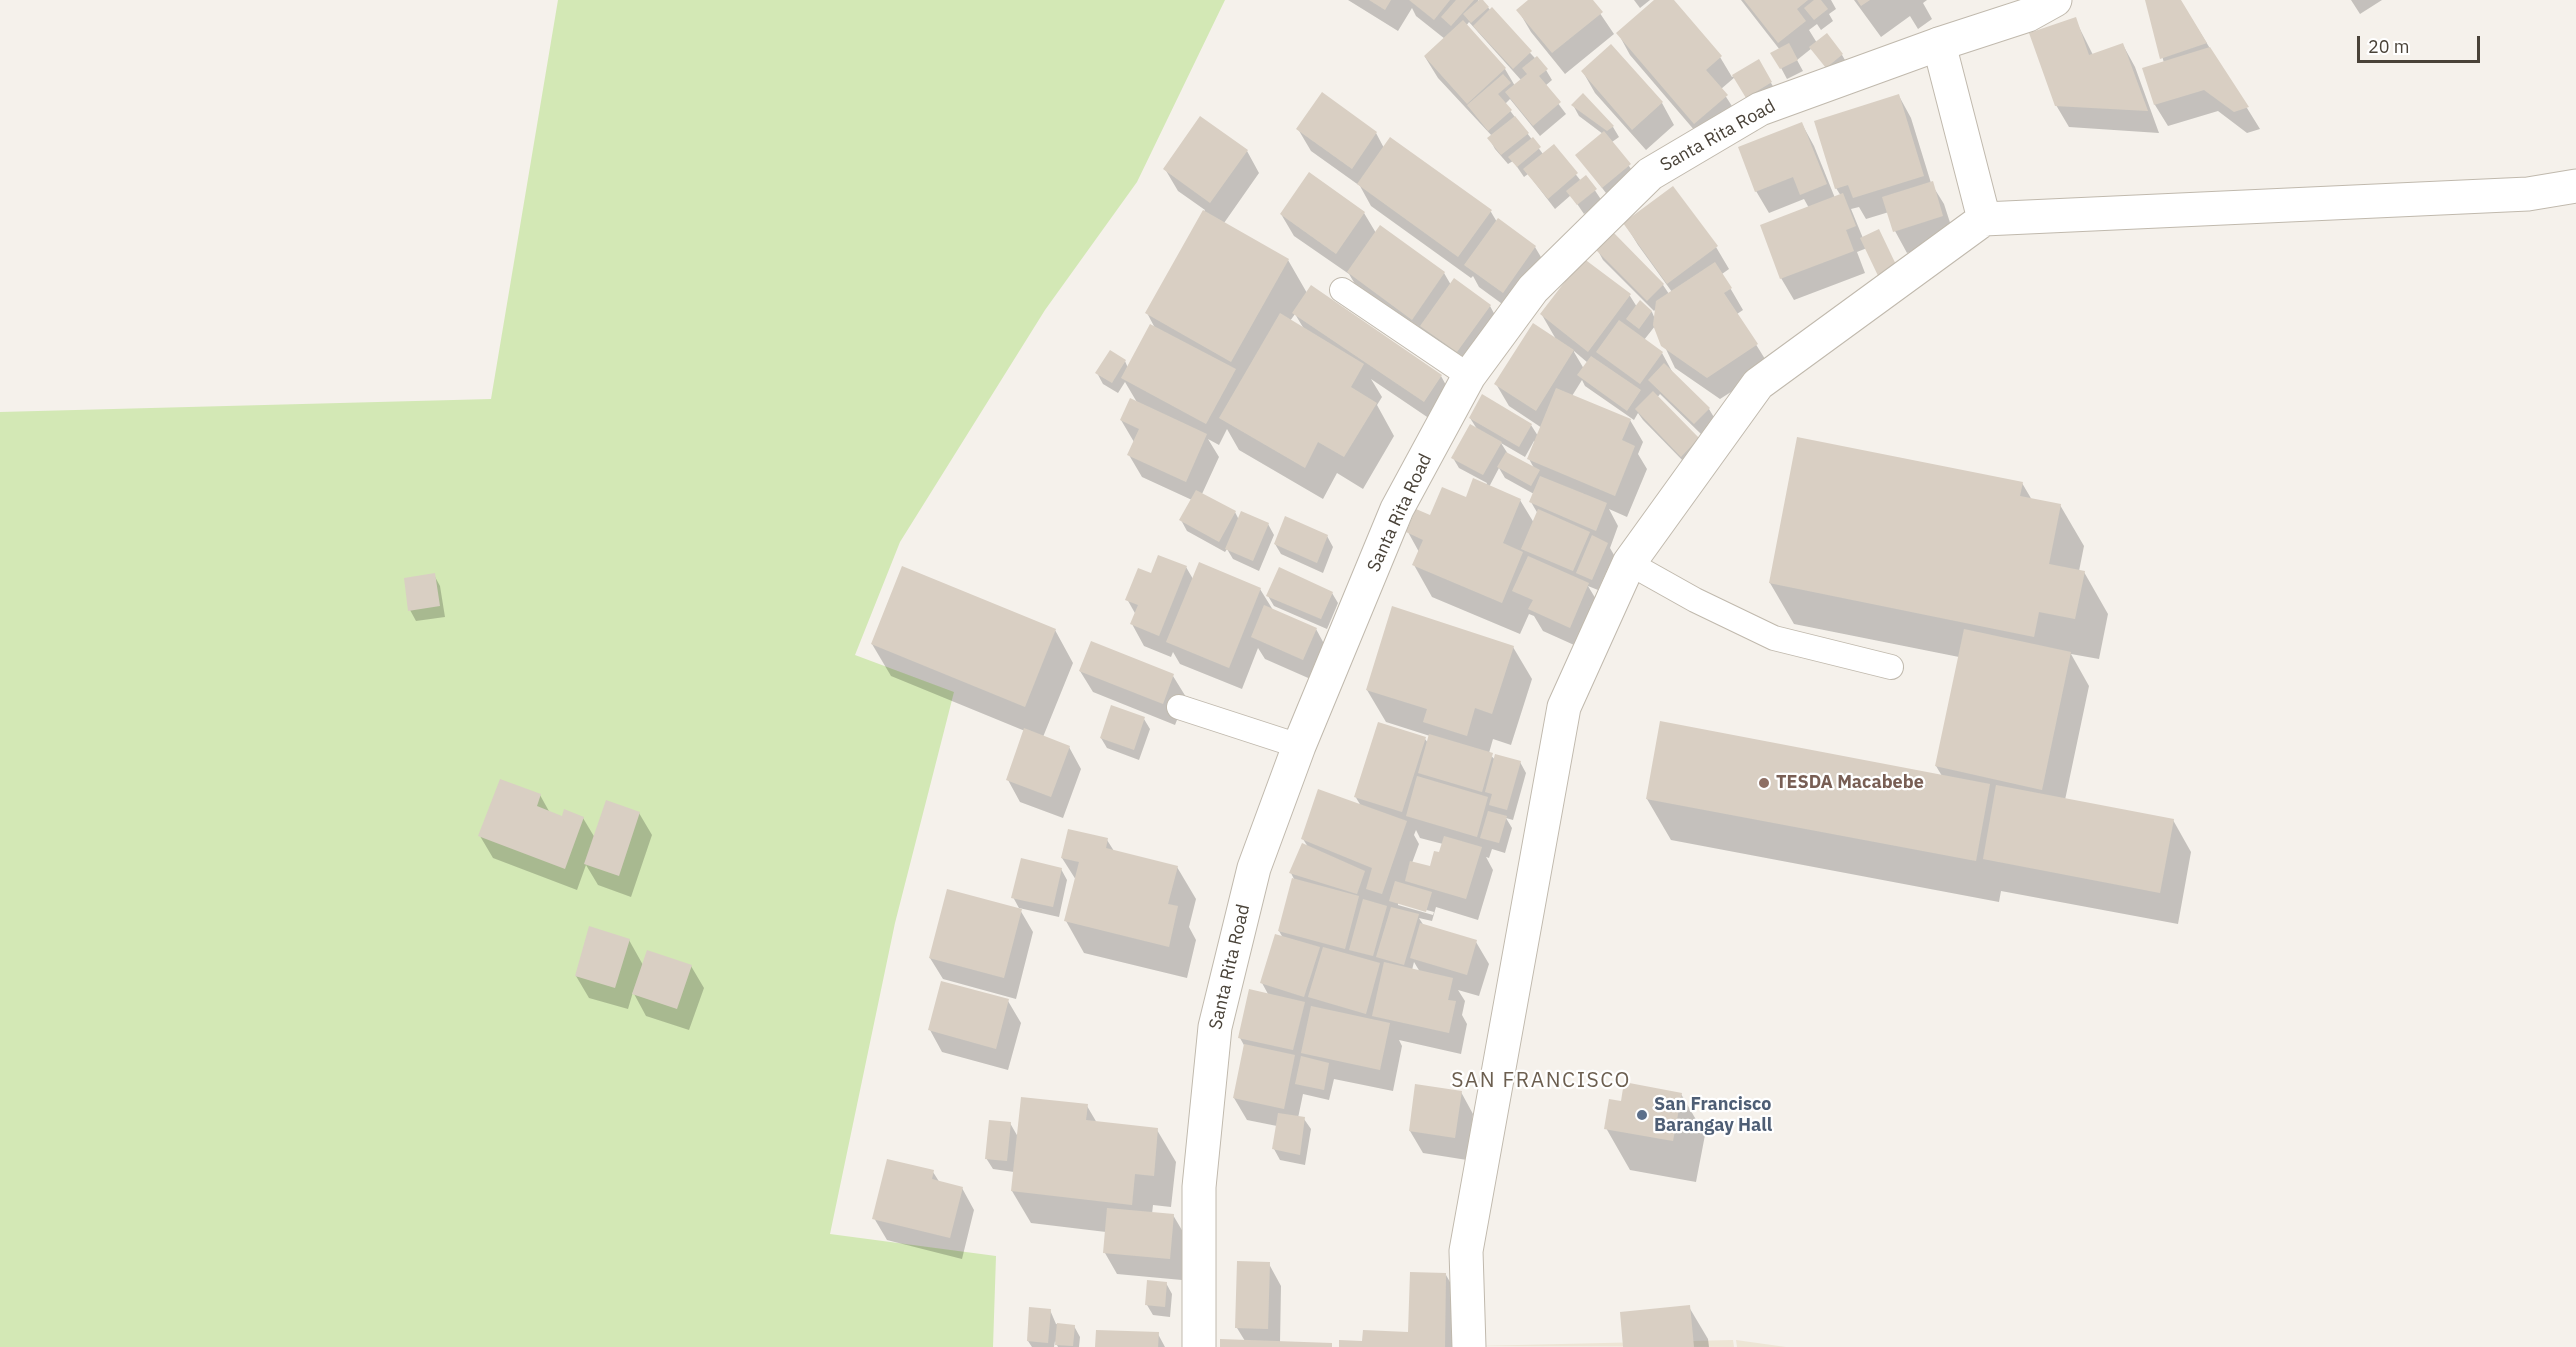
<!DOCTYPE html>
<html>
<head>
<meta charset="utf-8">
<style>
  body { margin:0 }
  #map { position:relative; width:2576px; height:1347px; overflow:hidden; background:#f5f1eb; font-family:"IBM Plex Sans",sans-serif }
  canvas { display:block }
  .scale { position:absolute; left:2357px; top:36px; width:123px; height:27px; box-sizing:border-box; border:3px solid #494238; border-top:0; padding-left:8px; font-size:18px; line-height:21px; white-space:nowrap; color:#494238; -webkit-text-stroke:4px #fff; paint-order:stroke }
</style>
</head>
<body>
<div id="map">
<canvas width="2576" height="1347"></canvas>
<div class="scale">20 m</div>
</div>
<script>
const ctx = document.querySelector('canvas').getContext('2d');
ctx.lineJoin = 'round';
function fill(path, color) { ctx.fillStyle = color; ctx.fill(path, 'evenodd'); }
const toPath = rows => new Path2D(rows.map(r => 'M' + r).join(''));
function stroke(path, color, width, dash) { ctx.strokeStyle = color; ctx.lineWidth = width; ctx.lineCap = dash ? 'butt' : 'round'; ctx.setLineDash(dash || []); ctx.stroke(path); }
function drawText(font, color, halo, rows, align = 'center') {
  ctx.font = font + ' "IBM Plex Sans",sans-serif'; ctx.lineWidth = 4.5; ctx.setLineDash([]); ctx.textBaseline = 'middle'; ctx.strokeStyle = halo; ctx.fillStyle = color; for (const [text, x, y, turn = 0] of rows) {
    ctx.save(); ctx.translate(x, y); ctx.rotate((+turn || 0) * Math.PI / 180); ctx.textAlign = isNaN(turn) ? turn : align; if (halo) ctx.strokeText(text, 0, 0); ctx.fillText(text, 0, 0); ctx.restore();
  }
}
const education = toPath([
  [1733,1340,1734,1347,1475,1346],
  [1736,1340,1786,1347,1737,1347]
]);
const green = toPath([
  [558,0,1225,0,1137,182,1045,310,900,542,855,655,954,692,895,923,830,1234,996,1256,993,1347,0,1347,0,412,491,399]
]);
const shadow = toPath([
  [1348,0,1478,0,1479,2,1481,0,1546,70,1552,80,1545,86,1566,114,1540,136,1510,99,1505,104,1543,154,1553,146,1581,181,1586,177,1602,201,1584,214,1571,195,1555,209,1528,174,1524,177,1513,161,1508,164,1495,149,1489,138,1492,136,1438,78,1425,57,1445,39,1416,16,1412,8,1398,31],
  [1469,22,1521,80,1515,86,1505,69,1466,26],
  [1531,0,1591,0,1614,34,1565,74,1531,32,1518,10],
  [1634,0,1650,0,1640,8],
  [1656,0,1672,0,1720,57,1732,77,1758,61,1777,93,1753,108,1735,77,1721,89,1739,117,1707,145,1630,55,1618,33],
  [1741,0,1831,0,1836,9,1829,14,1833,21,1821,30,1817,24,1809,30,1817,43,1842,55,1848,65,1833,77,1812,48,1797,60,1803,71,1787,79,1773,53,1780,50],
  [1854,0,1927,0,1923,3,1932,19,1918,29,1910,16,1881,37],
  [2147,0,2180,0,2260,129,2247,133,2218,111,2168,126,2155,105,2144,69,2164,63],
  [2351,0,2382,0,2360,14],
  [2075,19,2093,55,2123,45,2135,67,2159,133,2069,127,2056,105],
  [1583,72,1662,103,1674,125,1646,150,1595,93],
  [1322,95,1376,133,1384,148,1491,212,1497,222,1535,247,1548,269,1516,314,1479,287,1473,276,1471,278,1371,206,1360,186,1311,151,1298,129],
  [1899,96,1911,118,1931,183,1944,204,1955,238,1907,253,1895,231,1889,212,1866,219,1859,207,1851,209,1867,248,1857,252,1865,273,1794,300,1781,278,1809,208,1804,199,1769,213,1756,191,1802,124,1814,146,1835,198,1841,196,1836,188],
  [1573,105,1613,127,1619,137,1612,142,1636,176,1609,197,1577,155,1603,134,1579,116],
  [1247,151,1259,173,1224,223,1288,260,1307,293,1441,376,1453,398,1436,423,1371,379,1382,397,1377,405,1394,436,1363,489,1337,473,1323,499,1239,450,1227,429,1219,445,1208,439,1219,457,1202,494,1235,512,1239,520,1268,524,1274,535,1259,571,1233,559,1227,549,1225,552,1187,531,1181,520,1192,500,1142,477,1129,455,1134,442,1121,420,1138,404,1125,382,1118,393,1103,384,1097,373,1125,361,1128,368,1155,328,1147,313,1205,210,1178,191,1165,169],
  [1295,314,1304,329,1290,321],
  [1364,213,1376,233,1444,273,1451,285,1490,306,1502,328,1470,373,1361,294,1349,274,1294,236,1281,214],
  [1625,224,1716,247,1729,269,1722,274,1743,310,1737,314,1770,367,1720,399,1675,368,1655,326,1644,340,1662,353,1674,375,1709,409,1715,419,1701,434,1660,394,1657,398,1698,439,1688,466,1643,420,1638,413,1634,420,1585,386,1582,380,1572,396,1630,420,1643,442,1638,454,1647,469,1627,517,1609,509,1618,526,1610,548,1614,555,1598,590,1588,586,1600,606,1583,649,1543,631,1534,616,1529,614,1520,634,1432,597,1414,565,1419,552,1408,532,1466,499,1486,485,1487,483,1459,468,1453,458,1477,429,1470,418,1531,425,1538,436,1542,428,1509,406,1496,384,1557,341,1542,315,1584,260,1630,296,1637,307,1640,303,1652,312,1655,319,1657,308,1654,311,1603,260,1597,249,1663,285,1669,294,1672,292,1638,245],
  [1574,351,1588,363,1584,369,1574,352],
  [1534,441,1536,442,1529,459,1534,468,1508,454,1501,443,1525,457],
  [1499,468,1505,478,1534,494,1531,502,1538,514,1534,523,1520,500,1489,487],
  [2022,483,2032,500,2060,505,2084,546,2079,571,2084,572,2108,614,2099,659,2071,654,2089,686,2065,800,2173,820,2191,852,2178,924,2001,891,1999,902,1671,840,1647,799,1942,776,1936,766,1959,657,1794,624,1770,583],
  [1327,536,1333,547,1323,573,1281,554,1275,544],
  [1186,567,1193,579,1260,589,1273,610,1316,629,1328,651,1315,681,1265,659,1258,648,1242,689,1180,664,1173,652,1171,657,1144,646,1132,624,1136,615,1127,599,1152,575],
  [434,575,440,586,445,617,416,621,410,610],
  [1332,593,1338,603,1327,629,1274,606,1268,596],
  [1055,630,1073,663,1043,737,1069,747,1081,769,1063,818,1020,802,1008,780,1025,731,891,676,872,644],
  [1513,647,1532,679,1511,745,1493,739,1489,753,1495,760,1520,762,1526,773,1513,820,1506,818,1512,828,1505,853,1492,849,1489,858,1486,857,1493,870,1478,920,1436,907,1432,921,1419,918,1424,926,1476,942,1489,964,1479,996,1458,990,1465,1001,1462,1015,1467,1024,1461,1054,1399,1040,1402,1046,1393,1091,1334,1079,1329,1100,1303,1094,1298,1118,1304,1119,1311,1129,1305,1165,1280,1160,1274,1149,1277,1126,1247,1120,1234,1098,1245,1047,1240,1038,1268,994,1262,983,1283,938,1279,931,1295,881,1291,873,1308,847,1303,839,1361,806,1355,796,1425,739,1428,743,1430,736,1386,722,1367,690],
  [1416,830,1420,838,1443,844,1440,854,1431,868,1412,863,1419,844,1414,835],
  [1398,902,1434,912,1433,915,1398,905],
  [1414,962,1420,972,1412,970],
  [1080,671,1173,676,1186,697,1175,725,1093,692],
  [1144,719,1150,729,1139,760,1107,748,1101,738],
  [540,795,550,813,563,817,583,818,595,838,639,813,652,835,631,897,598,885,586,865,577,890,493,858,480,836],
  [1107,840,1114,851,1177,867,1196,899,1189,927,1196,940,1187,978,1084,953,1066,921,1076,880,1062,858],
  [1061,869,1067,880,1059,917,1019,908,1033,932,1016,999,943,979,930,958,1020,910,1013,897],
  [629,940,643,965,691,966,704,988,689,1030,646,1016,633,992,628,1009,589,998,576,976],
  [1008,1001,1021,1023,1008,1070,942,1052,930,1030],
  [1461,1092,1473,1114,1467,1160,1423,1153,1410,1131],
  [1681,1094,1705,1135,1696,1182,1630,1170,1606,1128,1622,1103],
  [1087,1106,1097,1123,1157,1130,1176,1162,1171,1207,1153,1205,1152,1214,1173,1215,1186,1237,1182,1280,1117,1274,1105,1253,1106,1232,1031,1223,1012,1191,1014,1172,993,1169,986,1158,1010,1123,1018,1137],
  [933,1172,940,1183,962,1188,974,1210,962,1259,887,1240,874,1218],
  [1269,1264,1281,1286,1280,1343,1331,1345,1332,1347,1221,1347,1245,1341,1237,1328],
  [1446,1275,1464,1307,1463,1347,1340,1347,1409,1333],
  [1166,1283,1172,1294,1170,1317,1153,1315,1147,1305],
  [1689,1307,1708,1339,1709,1347,1624,1347],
  [1050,1310,1056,1324,1074,1326,1080,1337,1079,1347,1058,1347,1055,1341,1054,1347,1032,1347,1028,1341],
  [1158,1334,1165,1347,1097,1347]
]);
const building = toPath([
  [1369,0,1391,0,1385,10],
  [1409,0,1450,0,1434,20],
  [1456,0,1474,0,1451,26,1441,17],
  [1479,0,1483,0,1489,7,1471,23,1463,14],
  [1528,0,1593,0,1603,12,1552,53,1516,10],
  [1654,0,1674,0,1722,56,1706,70,1728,95,1694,124,1616,33],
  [1744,0,1808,0,1797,9,1806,21,1778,43],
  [1814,0,1821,0,1828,9,1814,20,1804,8],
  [1857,0,1870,0,1861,6],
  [2145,0,2181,0,2207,43,2160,59],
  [1492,7,1532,51,1513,69,1473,26],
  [2076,17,2089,55,2123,43,2148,111,2055,106,2029,33],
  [1463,20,1506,68,1467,104,1424,56],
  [1827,33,1843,54,1826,68,1809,47],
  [1789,43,1798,60,1780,69,1770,53],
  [1611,44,1663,102,1632,130,1581,71],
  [2210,47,2249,107,2234,112,2204,90,2154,105,2142,68],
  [1537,56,1548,69,1539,76,1561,102,1533,126,1505,92,1527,74,1522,68],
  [1759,59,1772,82,1746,98,1732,75],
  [1503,74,1511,83,1498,94,1512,110,1488,131,1467,105],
  [1322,92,1377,132,1352,169,1296,129],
  [1583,93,1614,126,1607,131,1571,105],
  [1899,94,1924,176,1853,198,1848,185,1835,189,1814,121],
  [1200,116,1248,150,1210,203,1163,169],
  [1515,116,1529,133,1501,155,1487,138],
  [1802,122,1827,184,1800,195,1793,177,1755,192,1738,147],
  [1604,131,1631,164,1602,188,1575,155],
  [1390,137,1492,210,1458,257,1357,184],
  [1533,137,1541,147,1517,167,1508,157],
  [1554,144,1578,173,1548,199,1523,169],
  [1309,172,1365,212,1336,254,1280,214],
  [1586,175,1597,189,1577,205,1566,191],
  [1933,181,1943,216,1893,232,1882,197],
  [1673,186,1718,246,1667,284,1623,223],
  [1843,193,1856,226,1846,230,1854,251,1780,279,1760,225],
  [1203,210,1289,259,1231,362,1145,313],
  [1498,218,1536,246,1503,293,1464,265],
  [1380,225,1445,272,1412,320,1347,272],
  [1879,229,1900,273,1881,282,1860,238],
  [1613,232,1664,284,1647,301,1595,249],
  [1583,258,1631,294,1588,352,1540,314],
  [1715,262,1732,288,1724,293,1758,344,1707,378,1661,346,1653,325,1656,301],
  [1454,278,1491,305,1457,352,1420,326],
  [1311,285,1442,375,1424,402,1292,313],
  [1640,300,1652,311,1639,329,1626,319],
  [1280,313,1364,364,1351,387,1377,403,1344,457,1318,442,1305,468,1219,418],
  [1619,320,1663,352,1640,384,1596,352],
  [1533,323,1574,350,1536,411,1494,384],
  [1150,324,1236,369,1206,424,1121,378],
  [1110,350,1126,360,1112,383,1095,373],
  [1591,356,1641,390,1627,411,1577,375],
  [1664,363,1710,408,1694,424,1648,380],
  [1556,388,1631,419,1622,440,1635,446,1615,496,1527,459],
  [1653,391,1699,438,1681,457,1635,409],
  [1482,394,1532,424,1519,447,1469,418],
  [1130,398,1207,434,1186,482,1127,455,1139,429,1120,420],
  [1470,424,1502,442,1483,475,1451,458],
  [1797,437,2023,482,2020,496,2061,504,2049,564,2085,571,2075,619,2039,612,2034,637,1769,583],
  [1506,452,1540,470,1531,486,1497,467],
  [1540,476,1607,503,1596,531,1529,502],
  [1473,478,1521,499,1503,543,1523,552,1502,603,1412,565,1423,540,1406,532,1416,509,1430,515,1442,487,1466,497],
  [1196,490,1236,511,1219,542,1179,520],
  [1538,509,1590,532,1573,571,1521,549],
  [1241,511,1269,523,1253,561,1225,549],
  [1285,516,1328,535,1317,563,1274,544],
  [1592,535,1608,543,1592,580,1576,573],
  [1158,555,1187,566,1159,636,1130,624,1138,605,1125,600,1138,568,1151,573],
  [1528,556,1589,583,1570,628,1528,609,1533,600,1512,591],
  [1199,562,1261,588,1229,668,1166,642],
  [902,566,1056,629,1025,707,871,644],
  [1279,567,1333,592,1321,619,1266,596],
  [435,573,440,606,408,611,404,578],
  [1264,605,1317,628,1303,660,1251,637],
  [1392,606,1514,646,1492,714,1475,708,1467,736,1423,722,1427,709,1366,690],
  [1964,629,2071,652,2042,790,1935,766],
  [1091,641,1174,674,1163,704,1079,671],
  [1111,705,1145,717,1134,750,1100,738],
  [1660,721,1990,784,1976,861,1646,799],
  [1378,722,1426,737,1402,812,1354,797],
  [1024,728,1070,746,1051,797,1006,780],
  [1429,734,1493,753,1482,792,1418,773],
  [1495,754,1521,761,1507,810,1489,805,1492,794,1485,792],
  [1417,776,1488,797,1477,837,1406,816],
  [500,779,541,794,537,806,562,816,564,809,584,817,565,869,478,836],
  [1996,785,2174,819,2160,893,1983,859],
  [1318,789,1407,821,1382,894,1366,889,1372,868,1301,839],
  [606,800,640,812,619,876,584,864],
  [1488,811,1507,816,1499,843,1480,838],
  [1068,829,1108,838,1106,848,1178,866,1168,904,1178,906,1169,947,1064,921,1079,862,1061,858],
  [1444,836,1482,847,1466,899,1405,881,1410,861,1430,866,1434,851,1439,852],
  [1302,843,1365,871,1357,894,1289,873],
  [1021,858,1062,868,1053,907,1011,898],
  [1292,878,1359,896,1345,949,1278,931],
  [1395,881,1432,892,1426,912,1389,901],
  [947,889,1022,909,1004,978,929,958],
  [1363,899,1387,906,1373,956,1349,950],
  [1391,907,1419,914,1404,965,1376,957],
  [1420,923,1477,940,1467,975,1410,958],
  [589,926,630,939,615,988,575,976],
  [1275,934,1320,947,1304,997,1260,983],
  [1323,947,1380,963,1366,1014,1308,997],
  [647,950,692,965,677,1009,632,994],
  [1384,962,1453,978,1448,1000,1456,1001,1449,1033,1372,1016],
  [941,981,1009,999,996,1049,928,1030],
  [1249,989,1305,1002,1293,1050,1238,1038],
  [1311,1006,1390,1023,1380,1070,1301,1053],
  [1244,1044,1295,1055,1284,1109,1233,1098],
  [1301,1056,1329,1063,1324,1090,1295,1084],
  [1624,1082,1682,1093,1673,1141,1604,1129,1609,1099,1621,1101],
  [1415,1084,1462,1091,1455,1138,1409,1131],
  [1021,1097,1088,1104,1086,1120,1158,1128,1154,1176,1135,1174,1132,1205,1011,1191],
  [1278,1113,1305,1117,1300,1155,1272,1149],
  [989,1120,1011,1122,1007,1161,985,1159],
  [887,1159,934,1170,932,1179,963,1187,950,1238,872,1219],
  [1107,1208,1174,1214,1170,1259,1103,1253],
  [1237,1261,1270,1262,1268,1329,1235,1328],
  [1410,1272,1446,1273,1445,1347,1339,1347,1339,1340,1362,1341,1363,1330,1408,1332],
  [1147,1280,1167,1282,1165,1307,1145,1305],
  [1690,1305,1694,1347,1623,1347,1620,1312],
  [1029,1307,1051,1309,1048,1343,1027,1341],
  [1057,1323,1075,1325,1073,1346,1055,1345],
  [1096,1330,1159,1332,1158,1347,1095,1347],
  [1220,1339,1332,1343,1332,1347,1220,1347]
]);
const service = toPath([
  [1342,290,1469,376],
  [1629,563,1695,600,1774,638,1891,667],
  [1179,707,1299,746]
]);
const minor = toPath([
  [1939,44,1984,219],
  [1469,1347,1466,1251,1564,707,1629,563,1758,384,1984,219,2528,194,2576,186]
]);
const tertiary = toPath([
  [1199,1347,1199,1187,1215,1027,1254,868,1299,746,1397,509,1469,376,1533,289,1650,174,1760,109,1939,44,2028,15,2055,0]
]);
const markers = [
  [1764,783,6,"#8d6e63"],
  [1642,1115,6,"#5c6f8a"]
];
const streetNames = [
  ["Santa Rita Road",1718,136,-29],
  ["Santa Rita Road",1400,513,-65],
  ["Santa Rita Road",1230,967,-77]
];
const educationNames = [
  ["TESDA Macabebe",1776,783]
];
const serviceNames = [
  ["San Francisco",1654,1105],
  ["Barangay Hall",1654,1126]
];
const quarterNames = [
  ["SAN FRANCISCO",1541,1081]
];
fill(education, '#ede5d5');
fill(green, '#d3e8b5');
fill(shadow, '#0003');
fill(building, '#d9cfc3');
stroke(service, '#c0b9ad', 26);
stroke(minor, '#c0b9ad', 35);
stroke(tertiary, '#c0b9ad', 35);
stroke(service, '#fff', 24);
stroke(minor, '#fff', 33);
stroke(tertiary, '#fff', 33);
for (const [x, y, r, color] of markers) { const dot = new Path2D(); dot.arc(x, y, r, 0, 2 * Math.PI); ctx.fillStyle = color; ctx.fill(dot); stroke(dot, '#fff', 2); }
drawText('18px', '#494238', '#fff', streetNames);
drawText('bold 18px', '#785e54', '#fff', educationNames, 'left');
drawText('bold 18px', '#4e5e75', '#fff', serviceNames, 'left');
ctx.letterSpacing = '1.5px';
drawText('21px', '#6c5f50', '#fff', quarterNames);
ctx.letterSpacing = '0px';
</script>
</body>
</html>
